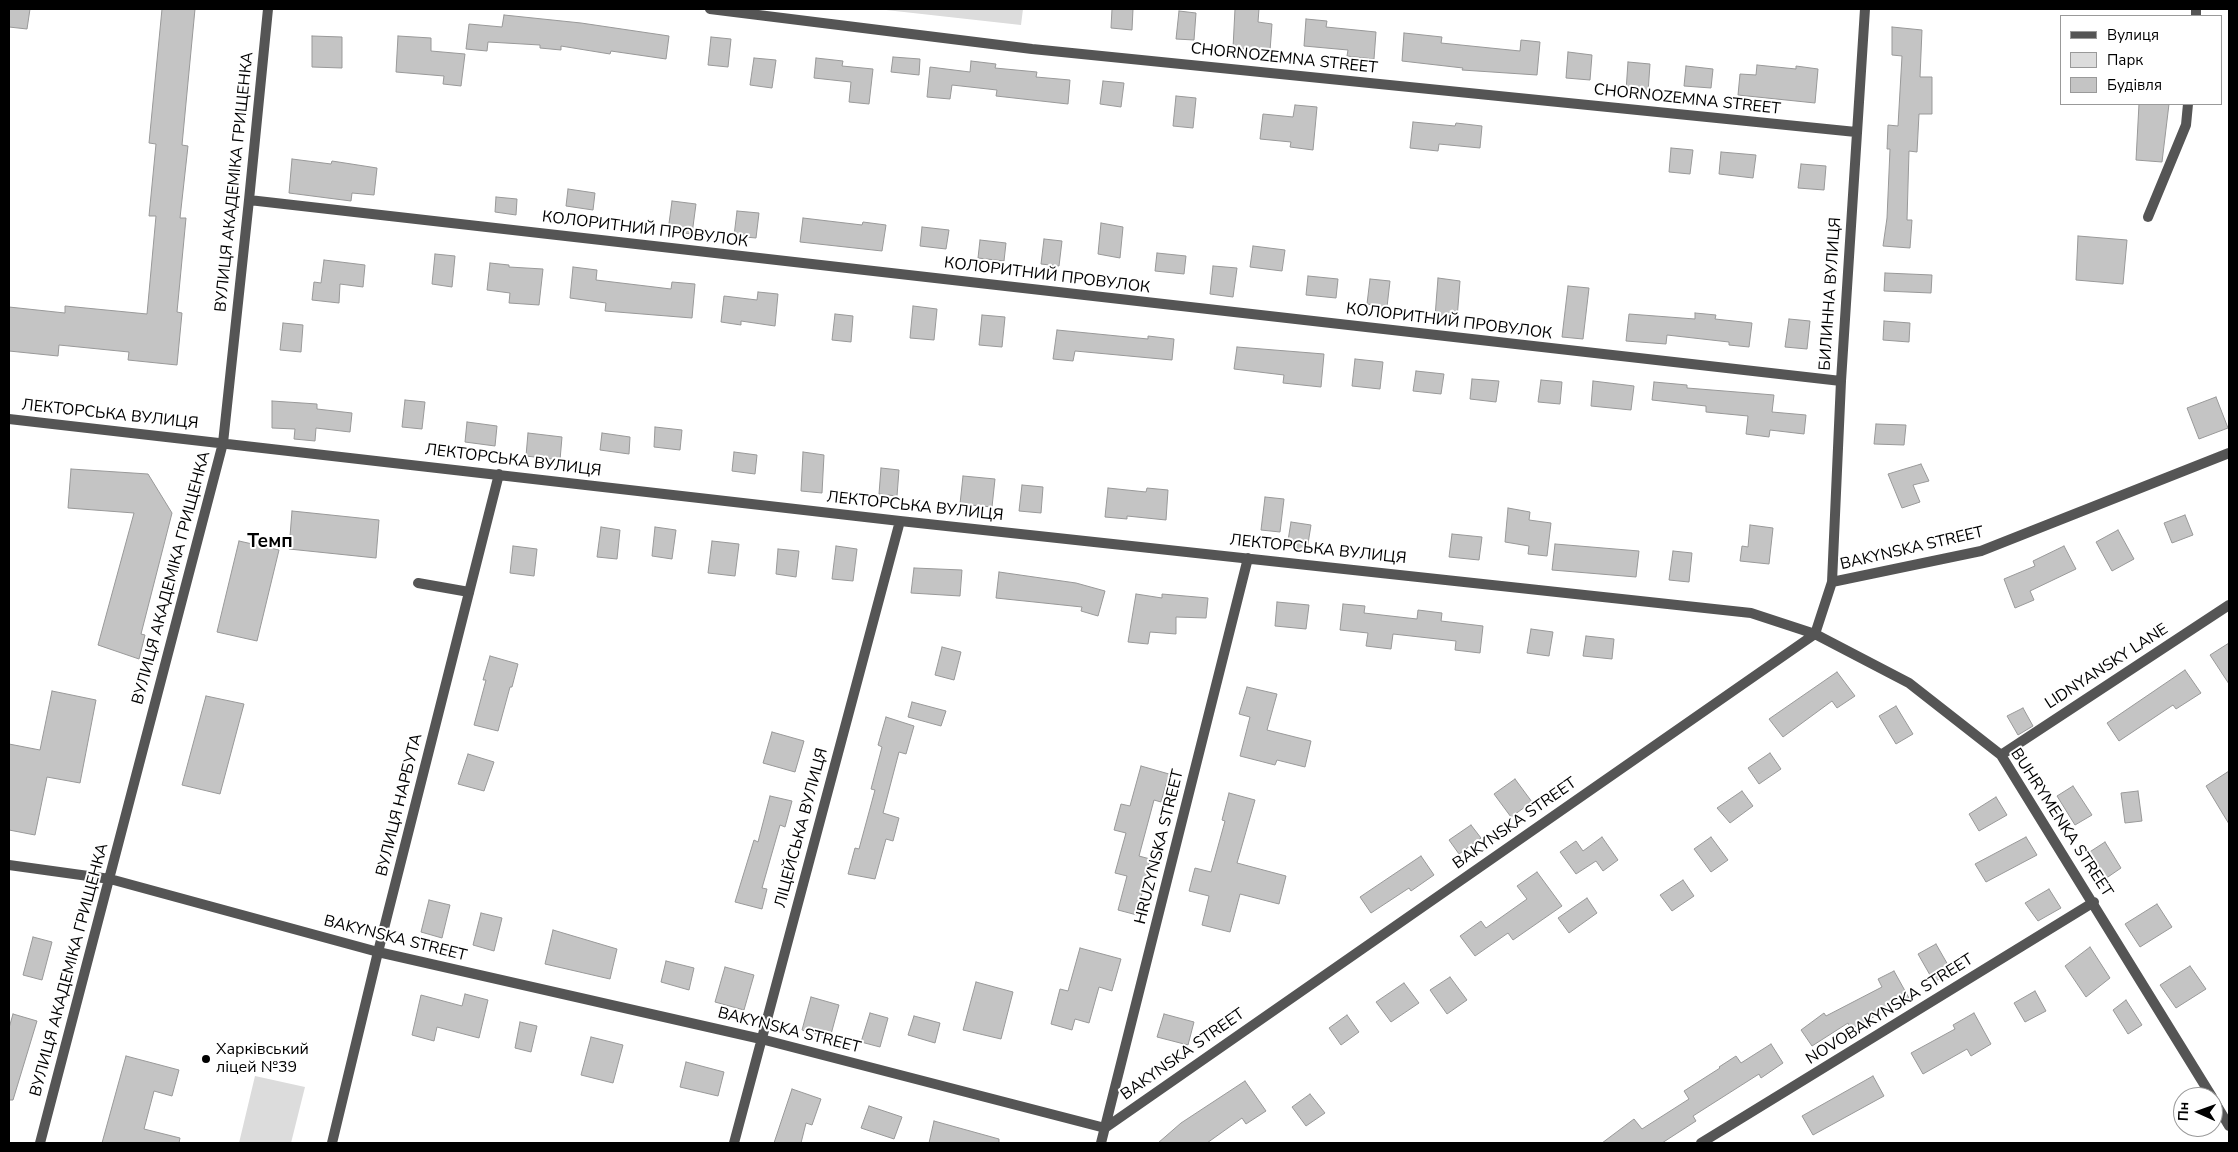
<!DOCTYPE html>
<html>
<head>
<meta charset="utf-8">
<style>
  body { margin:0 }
  #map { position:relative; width:2238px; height:1152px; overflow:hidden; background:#fff; font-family:"Nunito Sans",sans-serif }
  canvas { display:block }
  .frame { position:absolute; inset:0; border:10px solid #000; pointer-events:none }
  .legend { position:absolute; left:2060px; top:15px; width:162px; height:90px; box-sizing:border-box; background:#fff; border:1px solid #999; margin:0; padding:6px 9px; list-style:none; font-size:15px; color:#000 }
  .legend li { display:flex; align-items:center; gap:10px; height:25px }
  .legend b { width:25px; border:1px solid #999 }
  .north { position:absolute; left:2173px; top:1087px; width:50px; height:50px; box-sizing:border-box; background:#fff; border:1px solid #999; border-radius:50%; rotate:272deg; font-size:14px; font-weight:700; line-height:20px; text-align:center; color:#000 }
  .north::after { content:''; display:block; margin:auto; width:18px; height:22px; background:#000; clip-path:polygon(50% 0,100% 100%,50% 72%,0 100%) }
</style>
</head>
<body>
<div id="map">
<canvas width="2238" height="1152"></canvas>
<div class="frame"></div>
<ul class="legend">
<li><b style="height:6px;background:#555"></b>Вулиця</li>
<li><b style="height:14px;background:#dcdcdc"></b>Парк</li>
<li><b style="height:14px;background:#c4c4c4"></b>Будівля</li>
</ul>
<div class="north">Пн</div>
</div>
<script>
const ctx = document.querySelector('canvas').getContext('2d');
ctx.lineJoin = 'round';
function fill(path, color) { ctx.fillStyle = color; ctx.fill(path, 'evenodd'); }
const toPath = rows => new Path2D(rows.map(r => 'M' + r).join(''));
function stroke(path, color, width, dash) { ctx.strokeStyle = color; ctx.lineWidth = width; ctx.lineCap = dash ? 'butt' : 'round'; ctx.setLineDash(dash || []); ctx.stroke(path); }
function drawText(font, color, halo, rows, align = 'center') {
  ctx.font = font + ' "Nunito Sans",sans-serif'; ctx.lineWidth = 4; ctx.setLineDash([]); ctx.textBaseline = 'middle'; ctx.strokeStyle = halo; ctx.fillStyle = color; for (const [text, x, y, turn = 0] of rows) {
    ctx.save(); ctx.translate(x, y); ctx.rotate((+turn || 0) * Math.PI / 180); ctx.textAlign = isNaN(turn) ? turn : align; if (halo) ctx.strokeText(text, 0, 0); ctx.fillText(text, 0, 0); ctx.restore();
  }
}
const green = toPath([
  [877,9,1023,9,1021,25],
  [255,1076,305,1087,291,1143,239,1143]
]);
const building = toPath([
  [9,9,30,9,27,29,9,27,9,9],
  [162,9,195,9,182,145,188,146,180,218,186,218,177,312,182,313,177,365,128,360,129,352,59,345,58,356,9,351,9,307,65,313,65,306,147,314,156,216,149,216,156,144,149,143,162,9],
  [1112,9,1133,9,1132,30,1111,28,1112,9],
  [1235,9,1259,9,1258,22,1272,24,1270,51,1233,48,1235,9],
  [1179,11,1196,13,1194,40,1176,39,1179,11],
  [504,15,581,23,669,36,666,59,611,51,610,54,561,46,561,50,540,48,540,45,488,42,487,51,466,49,469,24,502,27,504,15],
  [1306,19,1327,21,1326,27,1376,32,1374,59,1347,56,1348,50,1304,46,1306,19],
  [1892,27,1922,30,1920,77,1932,77,1932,114,1919,114,1917,152,1909,151,1907,220,1912,220,1910,248,1883,246,1887,218,1890,149,1887,149,1888,125,1898,126,1902,56,1892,55,1892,27],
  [1404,33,1442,37,1441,43,1520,51,1521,40,1540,42,1537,75,1462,70,1463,68,1402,61,1404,33],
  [312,36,342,37,342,68,312,67,312,36],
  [398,36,431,38,431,51,465,54,461,86,443,84,444,76,396,72,398,36],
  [711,37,731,39,728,67,708,65,711,37],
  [1568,52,1592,55,1590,80,1566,78,1568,52],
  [893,57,920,59,919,75,891,72,893,57],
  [754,58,776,60,772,88,750,85,754,58],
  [816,58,843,61,842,66,873,69,869,104,849,102,851,82,814,78,816,58],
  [971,61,996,64,995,68,1037,72,1036,77,1070,80,1068,104,996,96,997,90,952,85,950,99,927,97,930,67,970,72,971,61],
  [1628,62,1650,64,1648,93,1626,91,1628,62],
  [1757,65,1796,69,1796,66,1818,69,1815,103,1738,95,1740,74,1756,75,1757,65],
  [1686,66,1713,69,1711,88,1684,86,1686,66],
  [1103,81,1124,83,1121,107,1100,104,1103,81],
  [1176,96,1196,98,1193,128,1173,126,1176,96],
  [2139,104,2169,104,2162,162,2136,160,2139,104],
  [1295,105,1317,107,1313,150,1290,147,1291,142,1260,139,1263,114,1293,117,1295,105],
  [1413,122,1455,126,1456,123,1482,126,1480,148,1439,144,1438,151,1410,148,1413,122],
  [1671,148,1693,150,1690,174,1669,172,1671,148],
  [1721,152,1756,155,1753,178,1719,174,1721,152],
  [292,159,331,164,332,161,377,168,374,195,352,193,351,201,289,193,292,159],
  [1801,164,1826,166,1824,190,1798,188,1801,164],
  [568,189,595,193,593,210,566,206,568,189],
  [496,197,517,199,516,215,495,212,496,197],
  [672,201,696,204,692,234,668,231,672,201],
  [737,211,759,213,756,238,734,236,737,211],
  [803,218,862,225,863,222,886,225,882,251,800,242,803,218],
  [1101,223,1123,227,1120,258,1098,254,1101,223],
  [922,227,949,230,946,249,920,246,922,227],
  [2078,236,2127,240,2123,284,2076,280,2078,236],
  [1044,239,1062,241,1059,266,1041,264,1044,239],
  [980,240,1006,243,1004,261,978,258,980,240],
  [1253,246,1285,250,1282,271,1250,267,1253,246],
  [1157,253,1186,256,1184,274,1155,271,1157,253],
  [435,254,455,256,452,287,432,284,435,254],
  [324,260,365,265,363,287,340,284,339,303,312,300,314,282,321,283,324,260],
  [490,263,509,265,509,267,543,269,539,305,509,303,510,293,487,290,490,263],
  [1213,266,1237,268,1233,297,1210,294,1213,266],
  [573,267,597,270,596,280,671,289,672,282,695,284,692,318,605,311,606,303,570,298,573,267],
  [1885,273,1932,275,1931,293,1884,291,1885,273],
  [1308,276,1338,279,1336,298,1306,295,1308,276],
  [1438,278,1460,281,1457,319,1435,317,1438,278],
  [1370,279,1390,281,1387,307,1367,304,1370,279],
  [1568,286,1589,288,1583,339,1562,337,1568,286],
  [758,292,778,294,775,326,741,321,741,325,721,322,724,296,757,300,758,292],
  [913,306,937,309,934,340,910,338,913,306],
  [1695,313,1716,315,1715,319,1752,323,1749,347,1729,345,1729,342,1667,335,1666,344,1626,341,1629,314,1695,319,1695,313],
  [835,314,853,316,851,342,832,340,835,314],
  [982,315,1005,317,1002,347,979,345,982,315],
  [1789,319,1810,321,1807,349,1785,347,1789,319],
  [1884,321,1910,323,1909,342,1883,340,1884,321],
  [283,323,303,325,301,352,280,350,283,323],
  [1057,330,1148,339,1148,336,1174,339,1172,360,1075,351,1073,361,1053,359,1057,330],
  [1237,347,1324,354,1321,387,1283,383,1284,375,1234,369,1237,347],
  [1355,359,1383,362,1380,389,1352,386,1355,359],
  [1416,371,1444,374,1441,394,1413,391,1416,371],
  [1472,379,1499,381,1496,402,1470,399,1472,379],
  [1541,380,1562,382,1560,404,1538,402,1541,380],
  [1593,381,1634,386,1631,410,1591,406,1593,381],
  [1654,382,1687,385,1687,388,1774,395,1772,412,1806,415,1804,434,1770,430,1769,437,1746,434,1748,416,1706,412,1706,406,1652,400,1654,382],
  [2216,397,2228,428,2199,439,2187,408,2216,397],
  [405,400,425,402,422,429,402,427,405,400],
  [272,401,317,404,317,409,352,413,350,432,316,428,315,441,294,439,295,429,272,428,272,401],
  [467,422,497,426,495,446,465,442,467,422],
  [1876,424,1906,425,1904,445,1874,444,1876,424],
  [655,427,682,430,680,450,654,447,655,427],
  [528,433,562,437,560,460,526,456,528,433],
  [602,433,630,437,629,454,600,450,602,433],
  [734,452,757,455,755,474,732,471,734,452],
  [803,452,824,455,822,493,801,491,803,452],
  [1921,464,1929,481,1913,485,1920,502,1902,508,1888,474,1921,464],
  [881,468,899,470,897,496,879,494,881,468],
  [71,469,148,474,172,513,141,634,145,635,139,659,98,645,134,513,68,508,71,469],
  [963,476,995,479,992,507,960,504,963,476],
  [1022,485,1043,487,1041,513,1019,511,1022,485],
  [1108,488,1146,492,1147,488,1168,490,1166,520,1127,516,1127,519,1105,517,1108,488],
  [1265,497,1284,499,1280,532,1261,530,1265,497],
  [1508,508,1530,512,1529,520,1551,523,1547,556,1528,554,1529,546,1505,542,1508,508],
  [292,511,379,520,376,558,289,549,292,511],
  [2185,515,2193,535,2172,543,2164,523,2185,515],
  [1291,522,1311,525,1307,550,1287,547,1291,522],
  [1750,525,1773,528,1769,564,1740,561,1742,546,1748,547,1750,525],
  [601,527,620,530,617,559,597,557,601,527],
  [655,527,676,530,672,559,652,556,655,527],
  [2118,530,2134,559,2112,571,2096,542,2118,530],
  [1452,534,1482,537,1479,560,1449,557,1452,534],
  [239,541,279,550,257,641,217,632,239,541],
  [712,541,739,544,735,576,708,573,712,541],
  [1555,544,1639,551,1636,577,1552,570,1555,544],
  [513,546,537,549,534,576,510,573,513,546],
  [836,546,857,549,853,581,832,579,836,546],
  [2064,546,2076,569,2030,591,2034,600,2015,608,2004,579,2035,566,2033,561,2064,546],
  [778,549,799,551,796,577,776,574,778,549],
  [1673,551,1692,553,1689,582,1669,580,1673,551],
  [914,568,962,570,960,596,911,593,914,568],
  [999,572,1076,583,1105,591,1098,616,1081,611,1082,607,996,598,999,572],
  [1136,594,1162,598,1162,594,1208,598,1206,618,1176,617,1176,634,1150,632,1148,644,1128,642,1136,594],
  [1277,602,1309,605,1306,629,1275,626,1277,602],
  [1343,604,1365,606,1364,613,1417,619,1418,610,1442,613,1441,621,1483,626,1480,653,1455,650,1456,641,1393,634,1391,649,1366,646,1368,633,1340,630,1343,604],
  [1531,629,1553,632,1549,656,1527,653,1531,629],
  [1586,636,1614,639,1612,659,1583,656,1586,636],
  [2229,643,2229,684,2210,655,2229,643],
  [942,647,961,652,954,680,935,675,942,647],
  [490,656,518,664,512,687,510,687,498,731,474,725,486,680,483,680,490,656],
  [2185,670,2201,693,2176,709,2173,705,2119,741,2107,723,2185,670],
  [1837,672,1855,696,1837,708,1832,701,1783,737,1769,719,1837,672],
  [1247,687,1277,694,1267,730,1311,741,1305,767,1277,760,1275,765,1240,756,1250,717,1239,714,1247,687],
  [52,691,96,700,80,783,47,777,35,835,9,830,9,744,40,750,52,691],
  [206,696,244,704,220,794,182,785,206,696],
  [912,702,946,711,941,726,908,717,912,702],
  [1896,706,1913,734,1896,744,1879,716,1896,706],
  [2023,708,2033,726,2018,735,2007,716,2023,708],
  [886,717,914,726,906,754,899,752,883,813,899,818,893,841,886,839,875,879,848,874,855,848,859,849,875,790,871,789,882,747,878,745,886,717],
  [772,732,804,741,795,772,763,763,772,732],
  [1770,753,1781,769,1759,784,1748,768,1770,753],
  [468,754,494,762,484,791,458,784,468,754],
  [1141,766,1169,774,1161,802,1154,800,1139,856,1150,859,1137,915,1118,910,1127,876,1115,873,1126,833,1114,830,1121,804,1130,806,1141,766],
  [2229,771,2229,824,2206,786,2229,771],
  [1515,779,1532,802,1511,817,1494,794,1515,779],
  [2073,786,2092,815,2075,825,2057,796,2073,786],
  [1742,791,1753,806,1730,823,1717,808,1742,791],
  [2138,791,2142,821,2125,823,2121,793,2138,791],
  [1229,793,1255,800,1237,863,1286,876,1279,904,1240,894,1230,932,1202,925,1209,896,1189,891,1195,868,1211,872,1225,821,1222,820,1229,793],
  [770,796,792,801,785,827,780,825,762,888,767,889,762,909,735,902,754,840,758,842,770,796],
  [1996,797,2007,815,1979,831,1969,814,1996,797],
  [1471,825,1481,838,1459,854,1449,840,1471,825],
  [1602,837,1618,860,1603,871,1596,861,1576,874,1560,852,1576,841,1583,851,1602,837],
  [1711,837,1728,860,1711,872,1694,849,1711,837],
  [2026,837,2037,855,1986,882,1975,864,2026,837],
  [2105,842,2121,868,2105,879,2088,853,2105,842],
  [1421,856,1434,875,1411,891,1409,888,1371,913,1360,897,1421,856],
  [1537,872,1562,906,1513,940,1508,933,1475,956,1460,936,1481,921,1486,928,1527,899,1517,886,1537,872],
  [1683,880,1694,896,1672,911,1660,895,1683,880],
  [2049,889,2061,908,2038,921,2025,903,2049,889],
  [1587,898,1597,913,1569,933,1558,918,1587,898],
  [429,900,450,905,442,938,421,932,429,900],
  [2157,904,2172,927,2140,947,2125,924,2157,904],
  [481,913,502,918,494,951,473,945,481,913],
  [553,930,617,949,610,979,545,964,553,930],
  [33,937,52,942,42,980,23,975,33,937],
  [1936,944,1952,972,1934,982,1918,954,1936,944],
  [2090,947,2110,978,2086,997,2065,966,2090,947],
  [1080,948,1121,959,1112,991,1099,987,1089,1023,1075,1019,1072,1030,1051,1024,1060,989,1068,991,1080,948],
  [666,961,694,968,689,990,661,982,666,961],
  [2190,966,2206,989,2176,1008,2160,985,2190,966],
  [725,967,754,975,744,1010,715,1002,725,967],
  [1894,971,1909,998,1851,1029,1848,1023,1812,1046,1801,1030,1824,1013,1826,1016,1882,987,1878,979,1894,971],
  [1450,977,1467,1000,1447,1014,1430,990,1450,977],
  [976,982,1013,992,1001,1039,963,1030,976,982],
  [1404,983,1419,1003,1391,1022,1376,1002,1404,983],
  [2035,991,2046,1011,2025,1022,2014,1003,2035,991],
  [465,994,488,1000,479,1038,437,1027,434,1041,412,1035,421,995,462,1006,465,994],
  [811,997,839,1005,830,1038,802,1030,811,997],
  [2126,1000,2142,1025,2128,1034,2113,1010,2126,1000],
  [870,1013,888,1018,880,1047,861,1042,870,1013],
  [1974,1013,1991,1044,1971,1056,1967,1049,1923,1074,1911,1053,1955,1029,1953,1025,1974,1013],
  [13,1014,37,1021,13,1100,9,1100,9,1028,13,1014],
  [1164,1014,1194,1022,1188,1045,1157,1037,1164,1014],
  [1347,1015,1359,1032,1341,1045,1329,1028,1347,1015],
  [914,1016,940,1023,935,1043,908,1035,914,1016],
  [520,1022,537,1026,531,1052,515,1048,520,1022],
  [591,1037,623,1045,613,1083,581,1075,591,1037],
  [1771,1044,1783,1063,1761,1078,1759,1074,1693,1116,1696,1121,1662,1143,1602,1143,1634,1119,1642,1129,1689,1099,1684,1091,1720,1068,1719,1067,1736,1056,1741,1063,1771,1044],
  [126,1056,179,1070,172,1096,154,1091,144,1129,180,1138,179,1143,102,1143,126,1056],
  [686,1062,724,1072,718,1096,680,1087,686,1062],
  [1873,1076,1884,1096,1813,1135,1802,1116,1873,1076],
  [1245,1081,1266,1111,1246,1124,1242,1118,1207,1143,1158,1143,1181,1123,1245,1081],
  [792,1089,821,1099,812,1125,806,1123,801,1143,774,1143,792,1089],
  [1310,1094,1325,1113,1306,1126,1292,1107,1310,1094],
  [869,1106,902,1117,894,1139,861,1128,869,1106],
  [934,1121,999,1139,999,1143,929,1143,934,1121]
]);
const service = toPath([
  [418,583,469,592]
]);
const minor = toPath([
  [710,9,1032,49,1856,132],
  [2196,16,2196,9],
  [249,200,1841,381],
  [2148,217,2186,125,2188,104],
  [9,419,900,521,1751,613,1815,634,1909,683,2001,755,2212,1097],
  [1832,582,1841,381,1865,9],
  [2001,755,2229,605],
  [9,865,110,879,378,952,761,1039,1105,1128,1815,634,1832,582,1981,551,2229,453],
  [2213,1099,2229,1126],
  [40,1143,223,443,249,200,268,9],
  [332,1143,378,952,499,474],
  [734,1143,900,521],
  [1101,1143,1248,558],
  [1701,1143,2094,902]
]);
const markers = [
  [206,1059,5,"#000"]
];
const streetNames = [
  ["CHORNOZEMNA STREET",1284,59,6],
  ["CHORNOZEMNA STREET",1687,100,6],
  ["ВУЛИЦЯ АКАДЕМІКА ГРИЩЕНКА",235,182,-84],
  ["КОЛОРИТНИЙ ПРОВУЛОК",645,230,7],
  ["КОЛОРИТНИЙ ПРОВУЛОК",1047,276,7],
  ["БИЛИННА ВУЛИЦЯ",1831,294,-86],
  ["КОЛОРИТНИЙ ПРОВУЛОК",1449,322,7],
  ["ЛЕКТОРСЬКА ВУЛИЦЯ",110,415,6],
  ["ЛЕКТОРСЬКА ВУЛИЦЯ",513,461,7],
  ["ЛЕКТОРСЬКА ВУЛИЦЯ",915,507,6],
  ["BAKYNSKA STREET",1912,549,-13],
  ["ЛЕКТОРСЬКА ВУЛИЦЯ",1318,550,6],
  ["ВУЛИЦЯ АКАДЕМІКА ГРИЩЕНКА",172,578,-75],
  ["LIDNYANSKY LANE",2107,667,-33],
  ["ВУЛИЦЯ НАРБУТА",400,805,-76],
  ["BUHRYMENKA STREET",2061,823,57],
  ["BAKYNSKA STREET",1515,824,-35],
  ["ЛІЦЕЙСЬКА ВУЛИЦЯ",802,828,-75],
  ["HRUZYNSKA STREET",1160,847,-76],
  ["BAKYNSKA STREET",395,939,14],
  ["ВУЛИЦЯ АКАДЕМІКА ГРИЩЕНКА",70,970,-75],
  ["NOVOBAKYNSKA STREET",1890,1010,-32],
  ["BAKYNSKA STREET",789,1031,14],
  ["BAKYNSKA STREET",1183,1055,-35]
];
const poiNames = [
  ["Харківський",216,1050],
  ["ліцей №39",216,1068]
];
const quarterNames = [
  ["Темп",270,542]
];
fill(green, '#dcdcdc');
fill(building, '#c4c4c4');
stroke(building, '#999', 1);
stroke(service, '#555', 10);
stroke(minor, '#555', 10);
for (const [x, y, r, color] of markers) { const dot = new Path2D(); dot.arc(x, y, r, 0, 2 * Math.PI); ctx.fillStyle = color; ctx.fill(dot); stroke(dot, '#fff', 2); }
drawText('16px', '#000', '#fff', streetNames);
drawText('16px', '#000', '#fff', poiNames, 'left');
drawText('bold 19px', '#000', '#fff', quarterNames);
</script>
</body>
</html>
